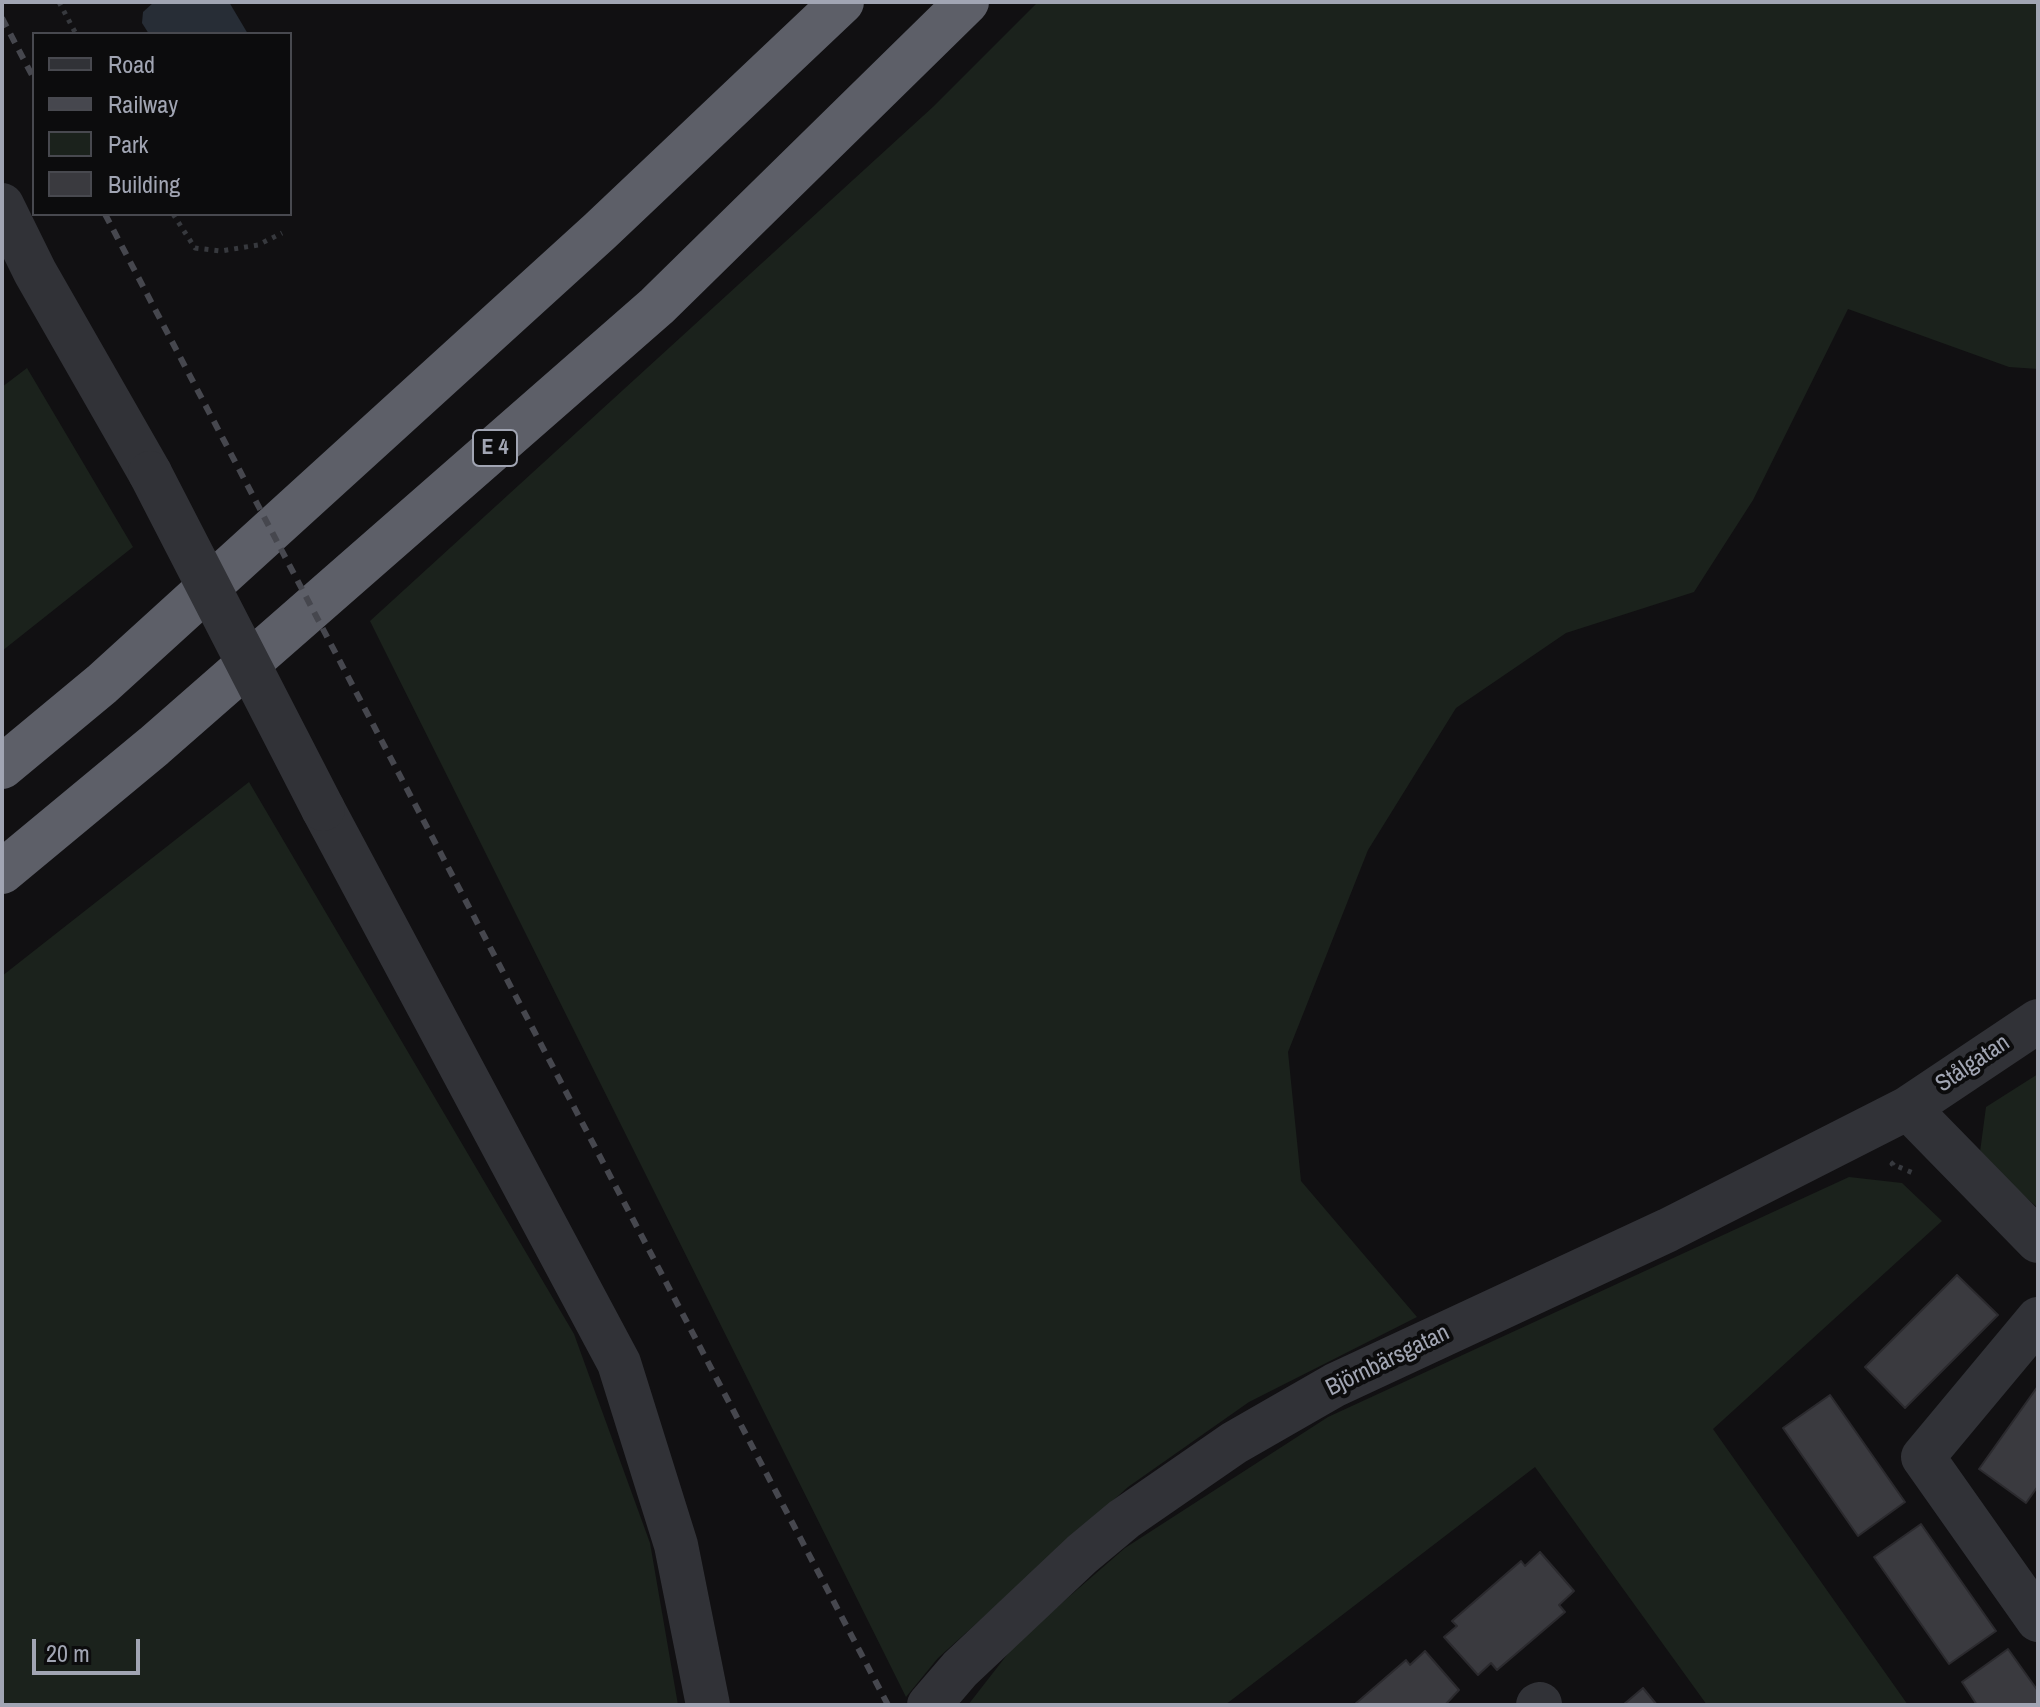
<!DOCTYPE html>
<html>
<head>
<meta charset="utf-8">
<style>
  body { margin:0 }
  #map { position:relative; width:2040px; height:1707px; overflow:hidden; background:#111012; font-family:"Archivo Narrow",sans-serif }
  canvas { display:block }
  .frame { position:absolute; inset:0; border:4px solid #a1a5b3; pointer-events:none }
  .legend { position:absolute; left:32px; top:32px; width:260px; height:184px; box-sizing:border-box; background:#0c0c0d; border:2px solid #48494f; margin:0; padding:10px 14px; list-style:none; font-size:24px; color:#a1a5b3 }
  .legend li { display:flex; align-items:center; gap:16px; height:40px }
  .legend b { width:40px; border:2px solid #48494f }
  .scale { position:absolute; left:32px; top:1639px; width:108px; height:36px; box-sizing:border-box; border:4px solid #a1a5b3; border-top:0; padding-left:10px; font-size:24px; line-height:28px; white-space:nowrap; color:#a1a5b3; -webkit-text-stroke:6px #0c0c0d; paint-order:stroke }
</style>
</head>
<body>
<div id="map">
<canvas width="2040" height="1707"></canvas>
<div class="frame"></div>
<ul class="legend">
<li><b style="height:10px;background:#313237"></b>Road</li>
<li><b style="height:10px;background:#46474e"></b>Railway</li>
<li><b style="height:22px;background:#1b221c"></b>Park</li>
<li><b style="height:22px;background:#3a3a3f"></b>Building</li>
</ul>
<div class="scale">20 m</div>
</div>
<script>
const ctx = document.querySelector('canvas').getContext('2d');
ctx.lineJoin = 'round';
function fill(path, color) { ctx.fillStyle = color; ctx.fill(path, 'evenodd'); }
const toPath = rows => new Path2D(rows.map(r => 'M' + r).join(''));
function stroke(path, color, width, dash) { ctx.strokeStyle = color; ctx.lineWidth = width; ctx.lineCap = dash ? 'butt' : 'round'; ctx.setLineDash(dash || []); ctx.stroke(path); }
function drawText(font, color, halo, rows, align = 'center') {
  ctx.font = font + ' "Archivo Narrow",sans-serif'; ctx.lineWidth = 8; ctx.setLineDash([]); ctx.textBaseline = 'middle'; ctx.strokeStyle = halo; ctx.fillStyle = color; for (const [text, x, y, turn = 0] of rows) {
    ctx.save(); ctx.translate(x, y); ctx.rotate((+turn || 0) * Math.PI / 180); ctx.textAlign = isNaN(turn) ? turn : align; if (halo) ctx.strokeText(text, 0, 0); ctx.fillText(text, 0, 0); ctx.restore();
  }
}
const green = toPath([
  [1038,2,2038,2,2038,369,2009,367,1848,309,1753,500,1694,592,1566,633,1456,708,1368,850,1288,1052,1301,1181,1417,1317,1249,1402,1128,1487,938,1658,906,1697,370,621,934,106],
  [27,368,133,547,2,651,2,387],
  [249,782,574,1334,650,1543,678,1705,2,1705,2,976],
  [2038,1074,2038,1208,2004,1179,1980,1152,1986,1107],
  [1849,1177,1902,1183,1942,1221,1713,1429,1908,1705,1707,1705,1535,1467,1225,1705,968,1705,1017,1642,1125,1548,1328,1417]
]);
const water = toPath([
  [154,2,229,2,248,34,149,34,142,23,143,12]
]);
const building = toPath([
  [1957,1275,1998,1315,1905,1408,1865,1367,1957,1275],
  [2038,1386,2038,1486,2026,1503,1979,1469,2038,1386],
  [1830,1395,1905,1502,1858,1536,1783,1428,1830,1395],
  [1921,1524,1996,1631,1949,1664,1874,1557,1921,1524],
  [1540,1552,1574,1591,1559,1605,1565,1612,1497,1670,1491,1663,1478,1675,1444,1637,1457,1626,1452,1621,1521,1561,1525,1566,1540,1552],
  [2008,1649,2038,1691,2038,1705,1977,1705,1962,1682,2008,1649],
  [1425,1651,1459,1690,1445,1705,1354,1705,1406,1660,1410,1665,1425,1651],
  [1643,1688,1657,1705,1623,1705,1643,1688]
]);
const path = toPath([
  [59,2,76,34],
  [173,214,195,248,221,251,258,245,282,233],
  [1894,1162,1892,1164,1913,1173]
]);
const minor = toPath([
  [2,205,35,272,150,473],
  [323,809,619,1363,676,1545,708,1705],
  [1908,1108,2038,1241],
  [2038,1319,1923,1457,2038,1620],
  [929,1705,960,1669,1082,1554,1124,1519,1234,1443,1335,1385,1668,1230,1908,1108,2038,1021],
  [1538,1705,1540,1704]
]);
const highway = toPath([
  [2,767,102,684,600,231,842,2],
  [2,872,154,746,657,306,967,2]
]);
const rail = toPath([
  [2,18,34,79],
  [105,214,888,1705]
]);
const minorBridge = toPath([
  [150,473,323,809]
]);
const shields = [
  [495,448,44]
];
const shieldNames = [
  ["E 4",495,448]
];
const streetNames = [
  ["Stålgatan",1973,1064,-34],
  ["Björnbärsgatan",1388,1361,-26]
];
fill(green, '#1b221c');
fill(water, '#272d36');
fill(building, '#3a3a3f');
stroke(building, '#2b2a2e', 2);
stroke(path, '#37393e', 5, [4, 6]);
stroke(minor, '#313237', 44);
stroke(highway, '#5d5f68', 44);
stroke(rail, '#46474e', 6, [10, 8]);
stroke(minorBridge, '#313237', 44);
for (const [x, y, w] of shields) { const box = new Path2D(); box.roundRect(x - w / 2, y - 18, w, 36, 6); ctx.fillStyle = '#0c0c0d'; ctx.fill(box); stroke(box, '#a1a5b3', 2); }
drawText('bold 22px', '#a1a5b3', null, shieldNames);
drawText('24px', '#a1a5b3', '#0c0c0d', streetNames);
</script>
</body>
</html>
